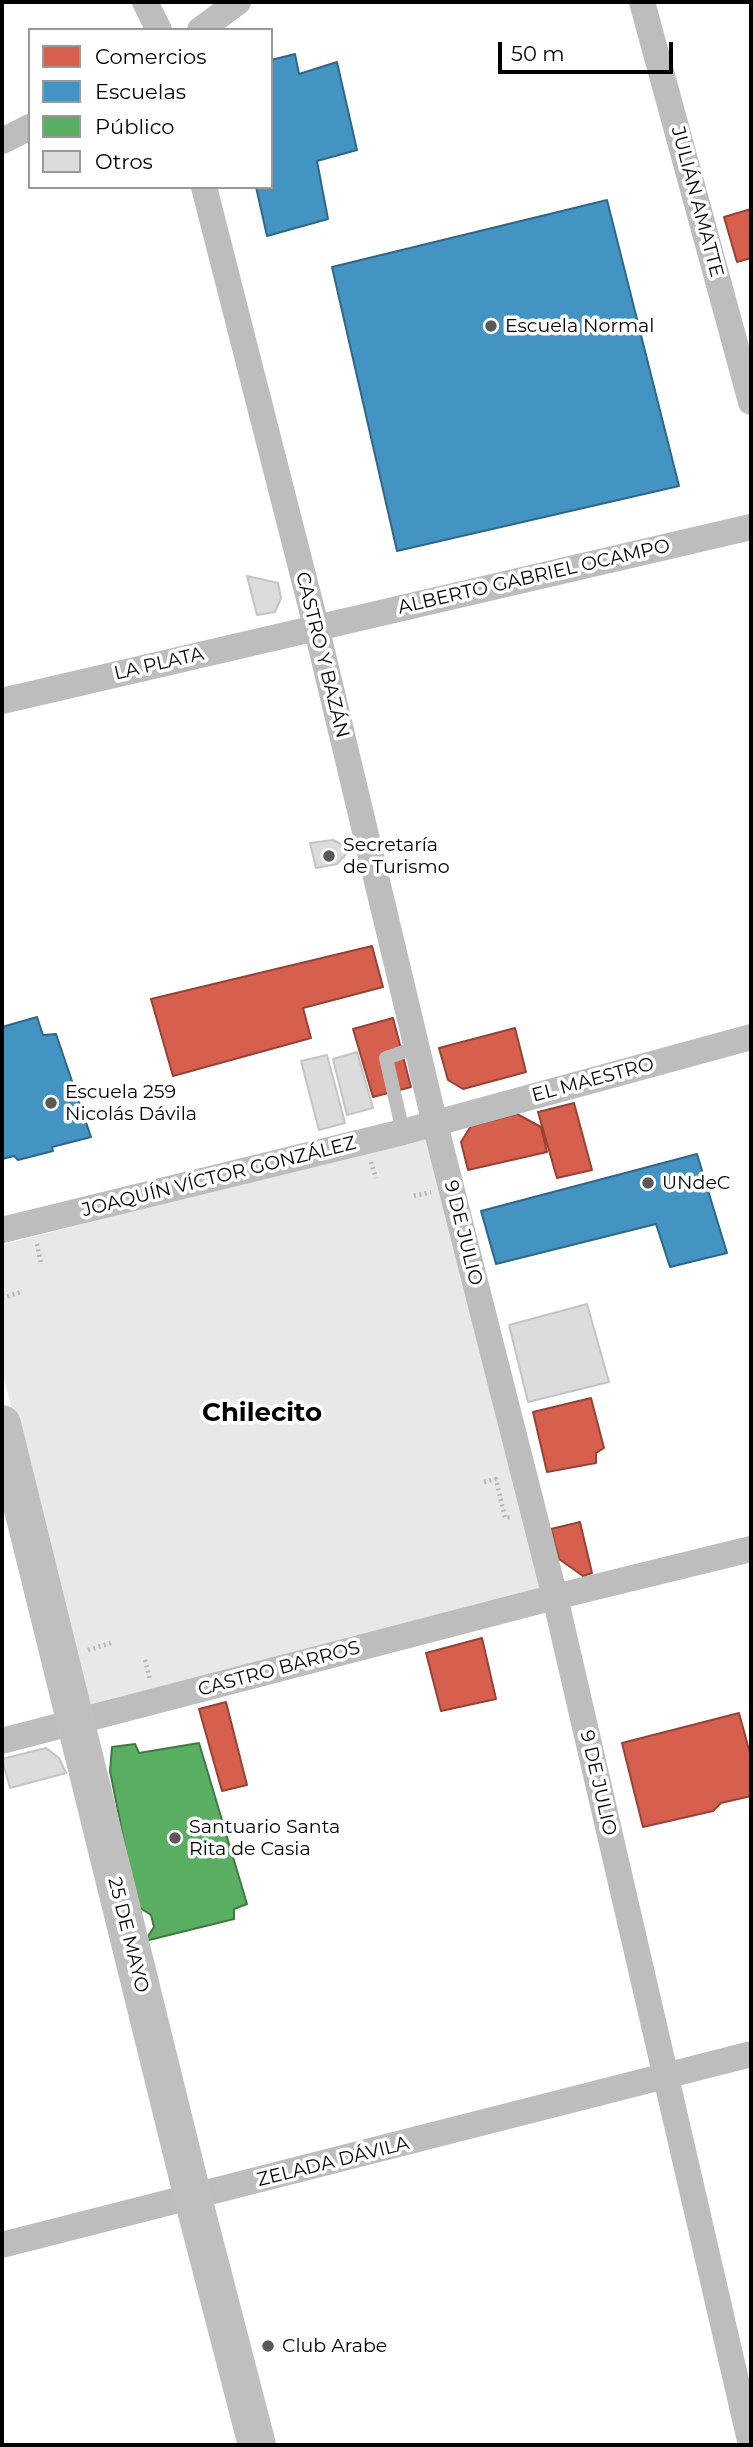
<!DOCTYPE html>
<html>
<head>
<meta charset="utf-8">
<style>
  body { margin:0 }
  #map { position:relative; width:753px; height:2447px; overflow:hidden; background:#fff; font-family:Montserrat,sans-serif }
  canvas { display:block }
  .frame { position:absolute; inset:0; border:4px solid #000; pointer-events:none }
  .legend { position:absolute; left:28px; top:28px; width:245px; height:161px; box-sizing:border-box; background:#fff; border:2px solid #999; margin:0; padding:9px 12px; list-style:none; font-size:21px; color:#000 }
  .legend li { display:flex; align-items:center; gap:14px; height:35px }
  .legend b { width:35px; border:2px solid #999 }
  .scale { position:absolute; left:498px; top:42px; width:175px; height:32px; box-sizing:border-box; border:4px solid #000; border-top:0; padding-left:9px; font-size:21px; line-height:24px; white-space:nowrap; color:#000; -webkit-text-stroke:5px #fff; paint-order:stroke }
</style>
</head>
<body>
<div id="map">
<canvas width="753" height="2447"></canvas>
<div class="frame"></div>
<ul class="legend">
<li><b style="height:19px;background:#d6604d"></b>Comercios</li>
<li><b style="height:19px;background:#4393c3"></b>Escuelas</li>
<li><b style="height:19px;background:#5aae61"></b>Público</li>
<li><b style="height:19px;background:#dcdcdc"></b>Otros</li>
</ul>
<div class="scale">50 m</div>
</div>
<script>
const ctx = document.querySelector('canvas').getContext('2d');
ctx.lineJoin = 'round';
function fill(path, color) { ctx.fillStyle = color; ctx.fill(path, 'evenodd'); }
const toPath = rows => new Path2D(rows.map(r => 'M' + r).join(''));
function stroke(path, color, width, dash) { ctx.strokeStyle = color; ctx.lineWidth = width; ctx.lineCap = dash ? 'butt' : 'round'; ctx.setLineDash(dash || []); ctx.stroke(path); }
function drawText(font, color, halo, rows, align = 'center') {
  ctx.font = font + ' Montserrat,sans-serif'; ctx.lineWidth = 7; ctx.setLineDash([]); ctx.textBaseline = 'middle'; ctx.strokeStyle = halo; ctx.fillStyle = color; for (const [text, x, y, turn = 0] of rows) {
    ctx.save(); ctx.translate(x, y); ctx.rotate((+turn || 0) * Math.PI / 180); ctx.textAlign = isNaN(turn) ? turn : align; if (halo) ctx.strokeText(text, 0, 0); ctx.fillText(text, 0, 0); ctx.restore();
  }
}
const green = toPath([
  [427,1134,544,1587,88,1706,2,1371,2,1245]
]);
const shops = toPath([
  [751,209,751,258,737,262,724,217,751,209],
  [372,946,383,987,303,1008,311,1038,173,1076,151,999,372,946],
  [393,1018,411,1087,373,1097,353,1029,393,1018],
  [515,1028,526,1072,463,1089,448,1080,439,1048,515,1028],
  [574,1103,592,1170,557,1178,538,1112,574,1103],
  [517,1114,541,1127,547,1152,468,1170,461,1142,471,1126,517,1114],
  [591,1398,604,1448,596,1453,596,1463,547,1472,533,1412,591,1398],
  [580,1522,592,1573,583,1576,559,1559,551,1529,580,1522],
  [482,1638,496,1699,441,1711,426,1653,482,1638],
  [226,1702,247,1785,222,1791,199,1709,226,1702],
  [739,1713,751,1757,751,1796,721,1803,713,1811,643,1827,622,1743,739,1713]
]);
const schools = toPath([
  [295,54,299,74,337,62,357,150,317,161,328,219,267,236,256,187,271,187,271,60,295,54],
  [607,200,679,486,397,551,332,267,607,200],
  [37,1017,43,1035,56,1034,91,1137,52,1147,53,1151,18,1160,14,1156,2,1159,2,1027,37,1017],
  [697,1154,727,1253,670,1267,656,1224,496,1264,481,1211,697,1154]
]);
const public = toPath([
  [199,1743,247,1904,234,1909,234,1919,145,1941,154,1927,151,1915,137,1906,110,1771,112,1747,135,1744,139,1753,199,1743]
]);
const building = toPath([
  [247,576,278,583,281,598,275,612,257,615,247,576],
  [333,840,345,846,347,853,337,864,316,868,310,843,333,840],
  [357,1052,373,1108,347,1115,333,1059,357,1052],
  [327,1055,345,1123,319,1130,301,1061,327,1055],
  [587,1304,609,1382,528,1402,509,1325,587,1304],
  [46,1748,59,1758,66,1773,10,1788,2,1759,46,1748]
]);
const path = toPath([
  [371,1162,376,1178],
  [414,1196,431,1192],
  [37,1244,41,1264],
  [2,1298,21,1292],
  [484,1482,496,1479,505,1518,512,1517],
  [88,1650,114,1642],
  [145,1660,150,1679]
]);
const lane = toPath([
  [403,1132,386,1058,418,1047]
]);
const street = toPath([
  [145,2,159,30],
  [642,2,751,402],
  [200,30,238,2],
  [2,141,30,127],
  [204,187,316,626,435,1124,555,1597,751,2445],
  [2,701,751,527],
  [2,1230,403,1132,751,1037],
  [2,1741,555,1597,751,1549],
  [2,2245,751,2054]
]);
const secondary = toPath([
  [2,1424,193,2198,257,2445]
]);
const markers = [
  [491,326,7,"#595959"],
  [329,856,7,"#595959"],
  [51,1103,7,"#595959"],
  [648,1183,7,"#595959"],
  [175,1838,7,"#595959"],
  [268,2346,7,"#595959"]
];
const streetNames = [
  ["JULIÁN AMATTE",697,202,75],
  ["ALBERTO GABRIEL OCAMPO",534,577,-13],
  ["CASTRO Y BAZÁN",322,655,76],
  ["LA PLATA",159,664,-13],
  ["EL MAESTRO",593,1080,-15],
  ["JOAQUÍN VÍCTOR GONZÁLEZ",219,1177,-14],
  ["9 DE JULIO",463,1233,76],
  ["CASTRO BARROS",279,1669,-15],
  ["9 DE JULIO",598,1783,77],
  ["25 DE MAYO",128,1935,76],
  ["ZELADA DÁVILA",333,2162,-14]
];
const poiNames = [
  ["Escuela Normal",505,326],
  ["Secretaría",343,845],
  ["de Turismo",343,867],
  ["Escuela 259",65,1092],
  ["Nicolás Dávila",65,1114],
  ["UNdeC",662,1183],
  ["Santuario Santa",189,1827],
  ["Rita de Casia",189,1849],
  ["Club Arabe",282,2346]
];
const districtNames = [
  ["Chilecito",262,1413]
];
fill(green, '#e8e8e8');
fill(shops, '#d6604d');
stroke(shops, '#964336', 2);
fill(schools, '#4393c3');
stroke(schools, '#2f6788', 2);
fill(public, '#5aae61');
stroke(public, '#3f7a44', 2);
fill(building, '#dcdcdc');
stroke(building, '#c4c4c4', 2);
stroke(path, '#b8b8b8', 4.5, [2, 3.5]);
stroke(lane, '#bdbdbd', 14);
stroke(street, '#bdbdbd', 26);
stroke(secondary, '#bfbfbf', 38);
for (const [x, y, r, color] of markers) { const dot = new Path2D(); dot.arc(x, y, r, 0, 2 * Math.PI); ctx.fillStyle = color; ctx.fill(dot); stroke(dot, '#fff', 2.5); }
drawText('19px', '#000', '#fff', streetNames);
drawText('19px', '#000', '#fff', poiNames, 'left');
drawText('bold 26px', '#000', '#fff', districtNames);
</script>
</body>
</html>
